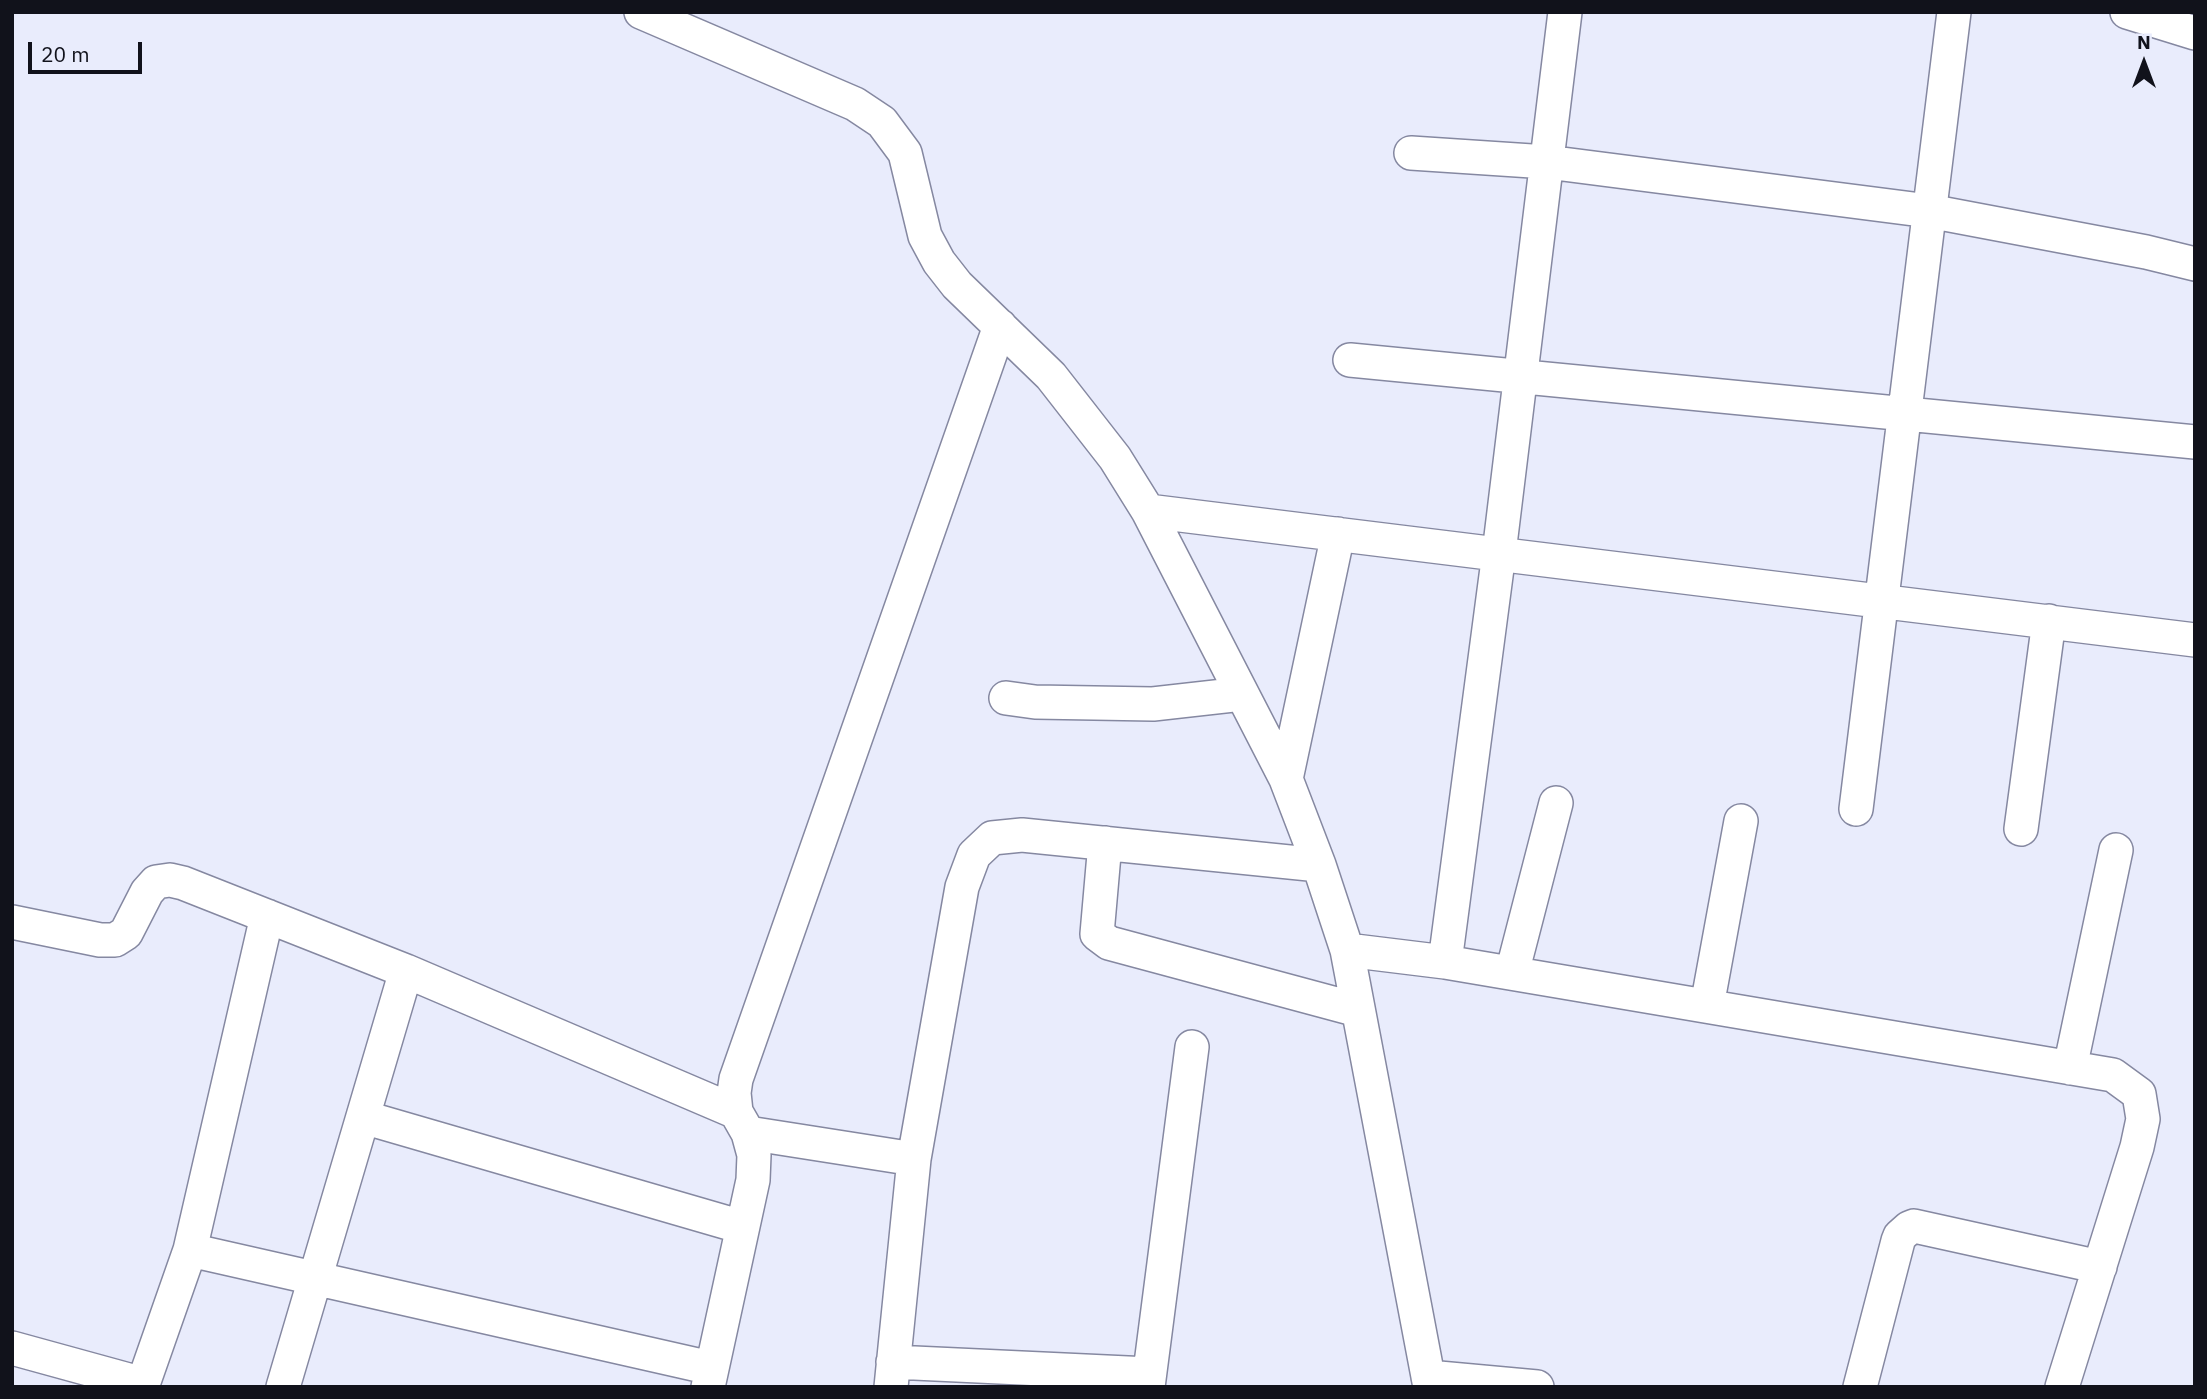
<!DOCTYPE html>
<html>
<head>
<meta charset="utf-8">
<style>
  body { margin:0 }
  #map { position:relative; width:2207px; height:1399px; overflow:hidden; background:#e9ecfc; font-family:"IBM Plex Sans",sans-serif }
  canvas { display:block }
  .frame { position:absolute; inset:0; border:14px solid #11121b; pointer-events:none }
  .north { position:absolute; left:2109px; top:28px; width:70px; height:70px; -webkit-text-stroke:5px #e9ecfc; paint-order:stroke; rotate:0deg; font-size:19px; font-weight:700; line-height:28px; text-align:center; color:#11121b }
  .north::after { content:''; display:block; margin:auto; width:24px; height:32px; background:#11121b; clip-path:polygon(50% 0,100% 100%,50% 72%,0 100%) }
  .scale { position:absolute; left:28px; top:42px; width:114px; height:32px; box-sizing:border-box; border:4px solid #11121b; border-top:0; padding-left:9px; font-size:21px; line-height:24px; white-space:nowrap; color:#11121b; -webkit-text-stroke:5px #e9ecfc; paint-order:stroke }
</style>
</head>
<body>
<div id="map">
<canvas width="2207" height="1399"></canvas>
<div class="frame"></div>
<div class="north">N</div>
<div class="scale">20 m</div>
</div>
<script>
const ctx = document.querySelector('canvas').getContext('2d');
ctx.lineJoin = 'round';
const toPath = rows => new Path2D(rows.map(r => 'M' + r).join(''));
function stroke(path, color, width, dash) { ctx.strokeStyle = color; ctx.lineWidth = width; ctx.lineCap = dash ? 'butt' : 'round'; ctx.setLineDash(dash || []); ctx.stroke(path); }
const street = toPath([
  [641,12,855,104,882,122,905,153,925,236,939,262,957,285,1051,376,1115,458,1148,511,1286,779,1319,865,1347,950,1430,1387],
  [2127,12,2195,33],
  [1411,153,1547,162,1929,211,2146,252,2195,264],
  [1350,360,2195,442],
  [1148,511,2195,640],
  [1006,698,1035,702,1153,704,1242,694],
  [1286,779,1338,534],
  [1856,809,1954,12],
  [2021,829,2049,621],
  [1105,843,1097,934,1109,943,1358,1010],
  [12,922,100,940,115,940,126,933,147,892,156,882,170,880,183,883,406,971,736,1112],
  [1347,950,1445,962,2113,1075,2139,1094,2143,1119,2137,1147,2062,1387],
  [1445,962,1499,553,1565,12],
  [1512,973,1556,803],
  [1707,1006,1741,821],
  [2070,1068,2116,850],
  [363,1117,742,1227],
  [748,1133,914,1159],
  [190,1250,711,1368],
  [12,1348,143,1384],
  [893,1362,1149,1374],
  [1428,1377,1537,1387],
  [142,1387,190,1250,267,916],
  [283,1387,406,971],
  [708,1387,753,1180,754,1155,748,1133,736,1112,734,1093,736,1079,1000,326],
  [891,1387,914,1159,962,887,974,855,992,838,1022,835,1319,865],
  [1148,1387,1192,1047],
  [1860,1387,1898,1241,1900,1236,1909,1228,1914,1226,2100,1267]
]);
stroke(street, '#8588a1', 36);
stroke(street, '#fff', 33);
</script>
</body>
</html>
